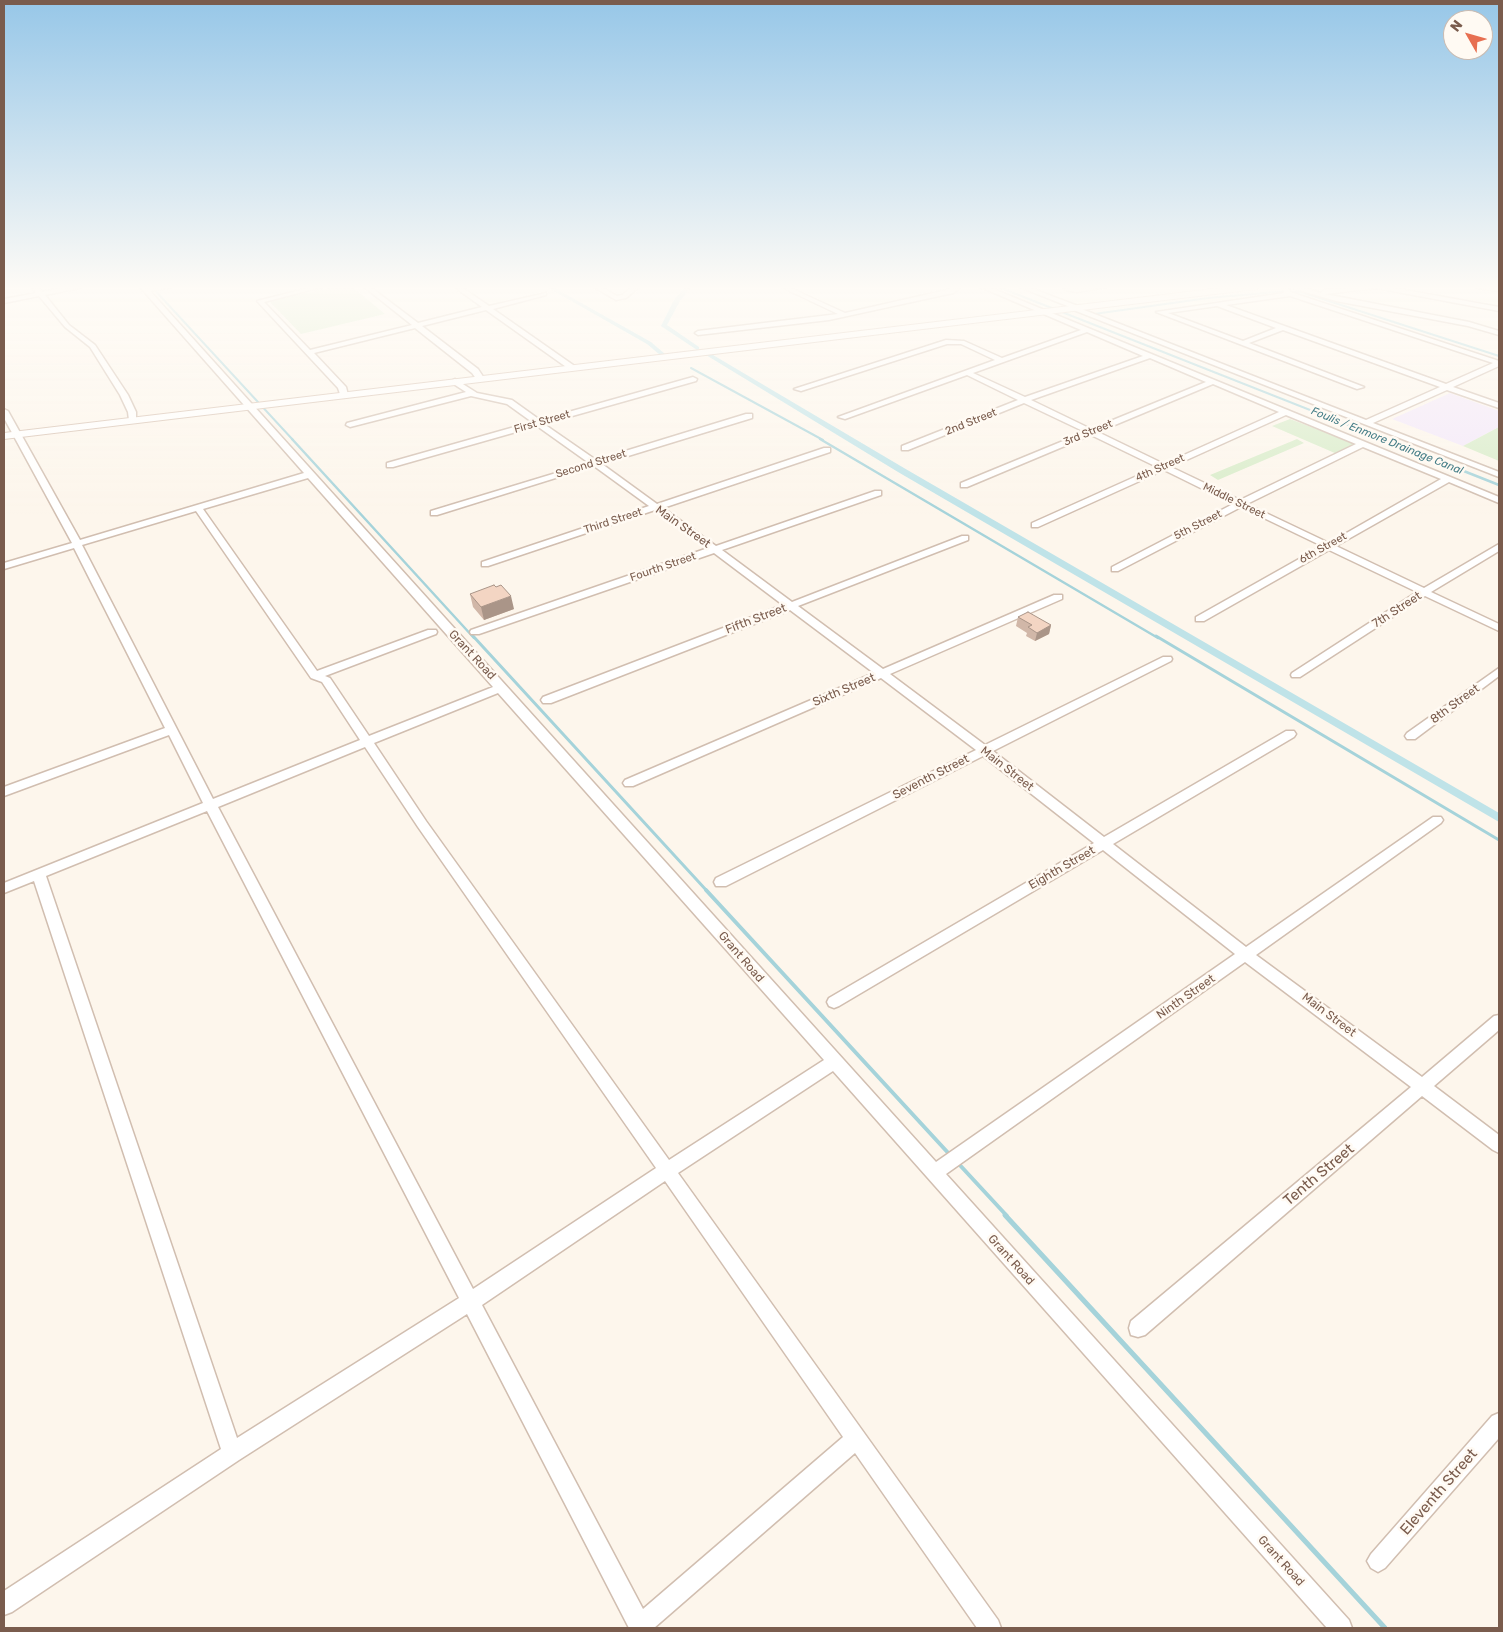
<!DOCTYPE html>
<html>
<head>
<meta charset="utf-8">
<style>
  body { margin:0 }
  #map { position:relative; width:1503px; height:1632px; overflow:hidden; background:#fdf6ec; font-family:Rubik,sans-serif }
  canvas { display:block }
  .frame { position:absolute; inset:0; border:5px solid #7a5c4d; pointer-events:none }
  .north { position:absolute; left:1443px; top:10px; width:50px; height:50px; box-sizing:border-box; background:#fffaf3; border:1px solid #cabbb1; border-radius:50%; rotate:308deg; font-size:14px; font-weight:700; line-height:20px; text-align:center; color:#7a5c4d }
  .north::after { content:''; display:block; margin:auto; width:18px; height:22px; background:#e76f51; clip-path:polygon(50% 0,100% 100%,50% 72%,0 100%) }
</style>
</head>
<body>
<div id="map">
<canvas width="1503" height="1632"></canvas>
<div class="frame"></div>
<div class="north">N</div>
</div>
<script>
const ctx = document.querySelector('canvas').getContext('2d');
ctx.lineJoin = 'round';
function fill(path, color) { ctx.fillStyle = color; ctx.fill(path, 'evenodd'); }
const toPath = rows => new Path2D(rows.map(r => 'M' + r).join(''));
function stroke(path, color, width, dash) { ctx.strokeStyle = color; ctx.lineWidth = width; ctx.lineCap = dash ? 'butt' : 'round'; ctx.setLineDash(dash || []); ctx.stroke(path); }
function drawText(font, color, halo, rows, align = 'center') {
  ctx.font = font + ' Rubik,sans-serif'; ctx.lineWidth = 5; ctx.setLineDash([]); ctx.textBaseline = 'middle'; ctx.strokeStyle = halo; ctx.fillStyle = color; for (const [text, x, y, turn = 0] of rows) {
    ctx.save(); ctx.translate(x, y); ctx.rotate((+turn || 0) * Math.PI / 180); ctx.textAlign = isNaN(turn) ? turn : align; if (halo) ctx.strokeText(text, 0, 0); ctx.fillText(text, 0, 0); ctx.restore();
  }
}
const education = toPath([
  [1450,393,1499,411,1499,427,1463,446,1392,419]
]);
const green = toPath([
  [339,286,351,286,385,314,301,334,269,301],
  [1290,419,1356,444,1337,454,1272,426],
  [1499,427,1499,461,1463,446,1482,436],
  [1297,439,1304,443,1218,480,1210,475]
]);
const streamFar4 = toPath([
  [151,286,293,440],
  [996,286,1386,440],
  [1094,314,1208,298,1276,292,1301,292,1499,356],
  [691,368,823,440]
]);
const streamFar3 = toPath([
  [292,439,474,638],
  [820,439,1158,638],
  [1383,439,1499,485]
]);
const streamFar2 = toPath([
  [473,636,707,891],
  [1156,636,1499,840]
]);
const streamFar1 = toPath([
  [706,890,951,1156],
  [957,1162,1007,1216]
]);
const stream = toPath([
  [1005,1215,1385,1628]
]);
const canal = toPath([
  [545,286,551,286,651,342,665,354,660,355,647,344,545,286],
  [686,286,692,286,680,301,667,325,699,347,699,349,697,350,661,326,674,300,686,286],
  [708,352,904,468,1499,813,1499,822,898,472,706,355,705,354,708,352]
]);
const street = toPath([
  [31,286,37,286,42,292,72,286,83,286,80,288,45,295,69,325,95,345,128,395,136,412,136,422,129,420,128,412,120,395,90,347,65,327,39,296,4,303,4,299,36,293,31,286],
  [139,286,145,286,147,288,172,286,171,287,150,291,936,1162,1235,954,1103,850,839,1006,834,1008,829,1006,827,1002,829,998,1094,843,983,756,726,886,716,886,714,882,716,878,976,750,881,678,633,786,625,786,623,783,625,780,874,673,790,610,551,703,543,703,541,700,543,697,783,605,714,553,479,634,471,634,470,632,471,630,708,548,655,510,488,566,482,566,482,562,649,506,594,466,437,515,431,515,431,511,589,463,537,426,393,467,387,467,387,463,532,422,507,404,471,396,350,427,346,425,347,423,466,392,452,383,451,381,455,379,477,393,512,400,540,420,693,377,697,379,696,381,544,424,596,460,746,414,752,414,752,418,602,464,657,504,824,448,830,448,830,452,663,508,716,546,875,491,881,491,881,495,722,550,792,602,962,536,968,536,968,540,798,606,883,669,1054,595,1062,595,1062,599,890,674,985,745,1163,657,1171,657,1172,659,1171,661,993,751,1104,837,1286,731,1294,731,1296,734,1294,737,1113,844,1246,947,1433,817,1441,817,1443,820,1441,823,1256,955,1422,1077,1494,1016,1499,1015,1499,1030,1434,1086,1499,1135,1499,1153,1493,1150,1422,1096,1145,1335,1138,1337,1131,1335,1129,1328,1131,1321,1411,1087,1245,962,946,1174,1349,1620,1352,1628,1327,1628,833,1071,678,1173,998,1620,1001,1628,977,1628,855,1453,654,1628,629,1628,467,1314,239,1460,12,1612,4,1615,4,1591,221,1449,34,881,4,893,4,883,203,803,169,735,4,796,4,787,165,728,74,548,4,569,4,563,72,543,4,418,4,409,8,411,80,540,304,473,139,286],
  [308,478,493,687,369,736,330,678,325,676,436,634,437,632,436,630,428,630,317,671,203,509,308,478],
  [196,511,311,678,322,682,360,740,213,799,82,545,196,511],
  [498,693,824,1060,669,1160,426,821,374,743,498,693],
  [365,747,418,827,656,1168,473,1289,218,807,365,747],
  [207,811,459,1298,237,1438,46,876,207,811],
  [665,1181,843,1437,643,1609,482,1305,665,1181],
  [317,286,326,286,264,302,310,350,412,325,363,286,369,286,418,323,482,307,453,286,460,286,489,306,546,293,546,295,493,309,576,367,569,369,486,310,422,326,478,369,484,378,483,380,477,380,472,373,415,328,314,353,346,387,348,395,341,397,338,388,257,301,317,286],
  [592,286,599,286,617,296,622,295,634,286,640,286,626,298,616,300,592,286],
  [779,286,786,286,845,313,951,289,946,286,953,286,959,289,953,293,829,320,698,335,695,333,698,331,838,314,779,286],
  [978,286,986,286,1499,497,1499,503,1449,482,1336,546,1424,588,1499,544,1499,551,1431,592,1499,624,1499,631,1425,596,1300,677,1292,677,1291,675,1292,673,1417,592,1329,550,1204,621,1196,621,1196,617,1322,546,1241,507,1118,571,1112,571,1112,567,1233,504,1164,470,1038,527,1032,527,1032,523,1157,467,1091,435,967,487,961,487,961,483,1085,432,1024,403,908,450,902,450,902,446,1018,400,967,375,845,419,838,417,995,360,961,344,947,344,801,391,794,389,946,340,964,341,1002,358,1081,330,978,286],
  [1087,332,1143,356,1025,397,973,373,1087,332],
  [1150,358,1206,382,1091,429,1031,400,1150,358],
  [1213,384,1279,412,1164,464,1098,432,1213,384],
  [1286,415,1356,444,1240,500,1171,467,1286,415],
  [1363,447,1441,479,1329,543,1247,504,1363,447],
  [1017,286,1025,286,1078,306,1079,308,1366,420,1440,387,1283,330,1249,343,1364,387,1357,389,1156,312,1284,293,1282,286,1288,286,1290,292,1499,361,1499,366,1453,387,1499,403,1499,408,1447,390,1373,423,1499,472,1499,477,1071,309,1070,307,1017,286],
  [1290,296,1493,363,1446,384,1226,305,1290,296],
  [1217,306,1276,328,1243,341,1168,313,1217,306],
  [1062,286,1077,288,1112,286,1077,292,1066,290,1062,286],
  [1297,286,1321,293,1324,290,1383,286,1499,307,1499,311,1376,288,1325,294,1469,322,1499,331,1499,335,1468,326,1336,301,1295,289,1295,287,1297,286],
  [1474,286,1499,287,1499,291,1477,288,1474,286],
  [1499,668,1499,676,1415,739,1407,739,1405,736,1407,733,1499,668],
  [1499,1413,1499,1438,1385,1568,1378,1572,1371,1568,1367,1561,1371,1554,1492,1416,1499,1413]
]);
const secondary = toPath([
  [1238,286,1261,286,1257,289,4,439,4,433,1238,286]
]);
const wall = toPath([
  [470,594,514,609,484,620,473,607],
  [1018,617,1051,625,1049,634,1035,641,1026,636,1027,633,1016,626]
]);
const shadedWall = toPath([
  [511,596,514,609,484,620,481,607],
  [1051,625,1049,634,1035,641,1037,633]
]);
const building = toPath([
  [494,585,496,587,501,585,511,596,481,607,470,594,494,585],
  [1028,612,1051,625,1037,633,1028,627,1032,625,1018,617,1028,612]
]);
const farStreetnames = [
  ["First Street",542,422,-16],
  ["2nd Street",971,422,-22],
  ["3rd Street",1088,433,-22],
  ["Second Street",591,464,-17],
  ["4th Street",1160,468,-24],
  ["Middle Street",1234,501,26],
  ["Third Street",613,521,-18],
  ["5th Street",1198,525,-27],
  ["6th Street",1323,548,-29],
  ["Fourth Street",663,567,-19]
];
const farWaternames = [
  ["Foulis / Enmore Drainage Canal",1387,441,22]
];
const streetNames = [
  ["Main Street",683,527,35],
  ["7th Street",1397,610,-33],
  ["Fifth Street",756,619,-21],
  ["Grant Road",472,655,47],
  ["Sixth Street",844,690,-23],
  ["8th Street",1455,704,-36],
  ["Main Street",1007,769,38],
  ["Seventh Street",931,777,-27],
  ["Eighth Street",1062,868,-30],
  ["Grant Road",741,957,49],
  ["Ninth Street",1186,997,-35],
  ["Main Street",1329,1015,37],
  ["Grant Road",1011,1260,48],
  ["Grant Road",1281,1561,48]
];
const nearStreetnames = [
  ["Tenth Street",1319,1175,-40],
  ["Eleventh Street",1439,1492,-49]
];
fill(education, '#f3e8fa');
fill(green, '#d8ecc9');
stroke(streamFar4, '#a5d3da', 2);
stroke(streamFar3, '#a5d3da', 2.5);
stroke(streamFar2, '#a5d3da', 3);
stroke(streamFar1, '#a5d3da', 4);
stroke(stream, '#a5d3da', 5);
fill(canal, '#bfe3e8');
stroke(street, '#d1beb0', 3);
stroke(secondary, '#d6c0b0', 2);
fill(street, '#fff');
fill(secondary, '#fff');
fill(wall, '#d1b7a8');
fill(shadedWall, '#aa9588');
fill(building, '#f3d5c3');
stroke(building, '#aa9588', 1);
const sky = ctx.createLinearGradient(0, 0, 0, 514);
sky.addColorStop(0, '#97c7e8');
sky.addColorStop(0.56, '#fefbf6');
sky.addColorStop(1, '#fefbf600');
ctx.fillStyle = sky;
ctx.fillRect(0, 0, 1503, 514);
drawText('11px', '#7a5c4d', '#fffaf3', farStreetnames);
drawText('italic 11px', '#437c86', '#fffaf3', farWaternames);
drawText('12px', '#7a5c4d', '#fffaf3', streetNames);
drawText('15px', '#7a5c4d', '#fffaf3', nearStreetnames);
</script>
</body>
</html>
